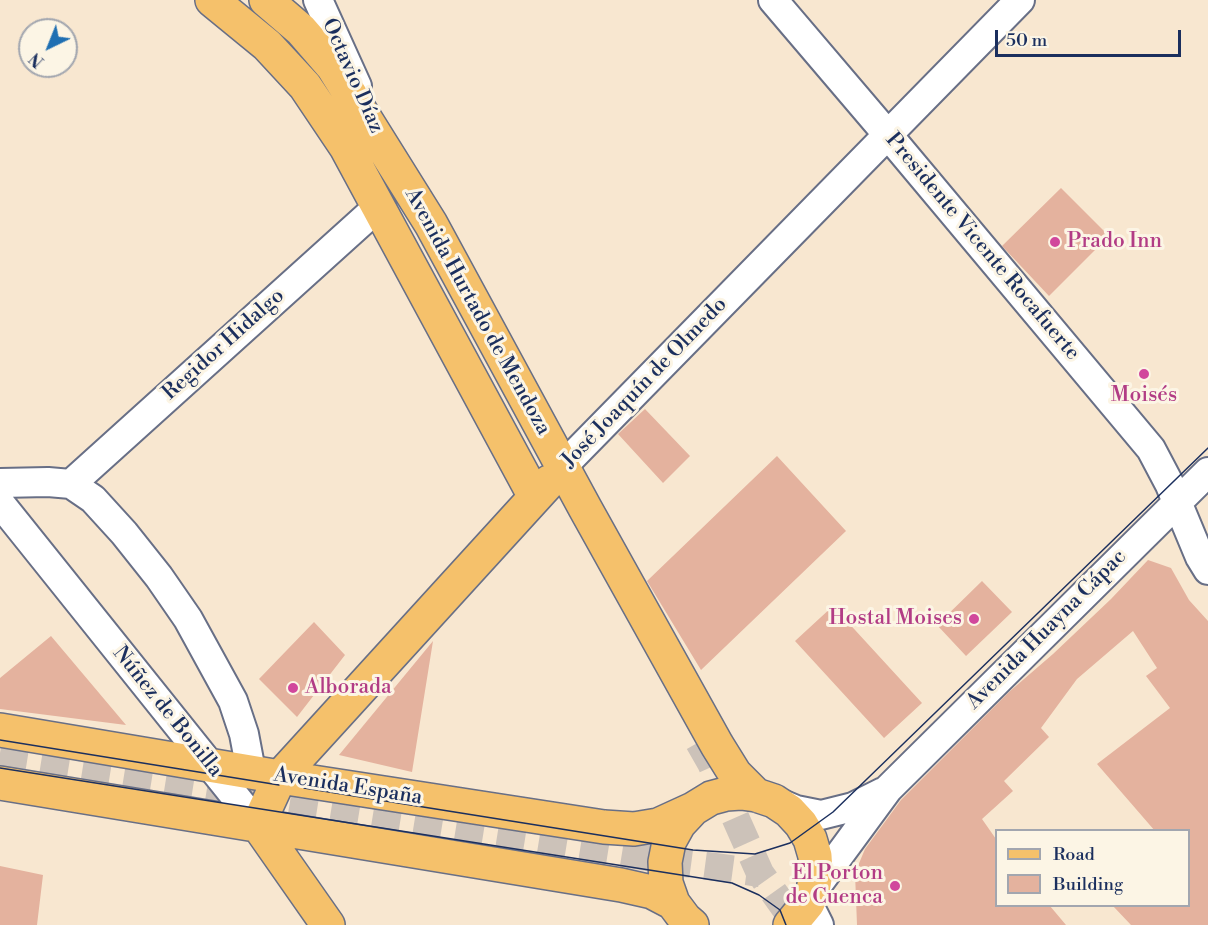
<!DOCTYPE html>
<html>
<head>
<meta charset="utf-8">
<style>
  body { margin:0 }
  #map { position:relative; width:1208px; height:925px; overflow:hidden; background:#f8e7d0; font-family:"Libre Bodoni",serif }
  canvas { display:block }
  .legend { position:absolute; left:995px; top:829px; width:195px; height:78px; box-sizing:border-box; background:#fcf5e5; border:2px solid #a2a6af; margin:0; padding:8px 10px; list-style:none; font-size:18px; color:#1b2f5e }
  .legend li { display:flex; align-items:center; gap:12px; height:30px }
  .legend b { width:30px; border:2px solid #a2a6af }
  .north { position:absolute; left:18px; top:18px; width:60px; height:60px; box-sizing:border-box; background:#fcf5e5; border:2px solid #a2a6af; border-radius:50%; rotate:223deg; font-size:16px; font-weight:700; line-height:24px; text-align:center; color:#1b2f5e }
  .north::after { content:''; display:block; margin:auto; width:21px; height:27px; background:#1f6fb2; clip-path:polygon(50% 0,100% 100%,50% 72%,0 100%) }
  .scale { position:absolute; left:995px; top:30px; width:186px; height:27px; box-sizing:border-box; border:3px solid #1b2f5e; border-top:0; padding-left:8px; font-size:18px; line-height:21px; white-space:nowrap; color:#1b2f5e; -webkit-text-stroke:4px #fcf5e5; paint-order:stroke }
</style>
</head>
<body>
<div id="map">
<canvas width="1208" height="925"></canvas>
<ul class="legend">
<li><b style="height:8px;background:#f5c16b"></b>Road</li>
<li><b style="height:16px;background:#e4b29e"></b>Building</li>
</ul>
<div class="north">N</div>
<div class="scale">50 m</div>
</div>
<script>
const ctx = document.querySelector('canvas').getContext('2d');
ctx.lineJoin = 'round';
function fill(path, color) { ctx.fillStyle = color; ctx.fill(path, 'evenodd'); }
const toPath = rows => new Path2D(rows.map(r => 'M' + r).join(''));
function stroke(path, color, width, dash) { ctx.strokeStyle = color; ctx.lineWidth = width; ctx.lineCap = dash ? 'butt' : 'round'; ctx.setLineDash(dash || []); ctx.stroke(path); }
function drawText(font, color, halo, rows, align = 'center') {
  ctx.font = font + ' "Libre Bodoni",serif'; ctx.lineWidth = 6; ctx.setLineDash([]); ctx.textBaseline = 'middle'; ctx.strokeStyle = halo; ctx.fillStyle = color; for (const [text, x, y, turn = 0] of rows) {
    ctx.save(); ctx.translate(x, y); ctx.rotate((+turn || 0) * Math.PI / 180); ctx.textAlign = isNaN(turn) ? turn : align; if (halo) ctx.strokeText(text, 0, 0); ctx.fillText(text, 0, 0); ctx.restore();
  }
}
const building = toPath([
  [1061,188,1109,236,1049,296,1002,246],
  [645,409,690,456,663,483,618,434],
  [777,456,846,531,701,670,647,581],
  [1148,560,1171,568,1189,600,1208,621,1208,925,1131,925,1113,906,1188,906,1188,831,1155,831,1097,764,1170,708,1146,676,1157,668,1133,631,1077,679,1041,728,1049,737,1004,781,1013,791,982,819,996,839,996,906,1050,906,1066,925,857,925,855,873,865,849,901,800,1009,692,1053,654,1111,599],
  [982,581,1012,612,966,656,937,625],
  [833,606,922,703,884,738,795,641],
  [314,622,345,655,297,717,259,679],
  [51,636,126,725,0,709,0,678],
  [433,641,412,772,339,755],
  [0,866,43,875,37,925,0,925]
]);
const minorTunnel = toPath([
  [699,742,711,763,760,873,797,925],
  [0,753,685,863,760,873]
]);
const minor = toPath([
  [318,0,357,86],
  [773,0,888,135,1151,449,1170,485,1200,557,1208,570],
  [563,466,1020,0],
  [0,483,48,482,71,484,93,499,124,533,159,577,188,619,233,701,244,734,251,771],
  [71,484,378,207],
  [0,503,258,825],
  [777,802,796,810,821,815,853,807,883,792],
  [813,891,888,789,1208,472],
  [808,903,819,925]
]);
const major = toPath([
  [212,0,267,45,305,86,346,147,535,497],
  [266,0,301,30,333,67,431,224,585,508,717,745,735,774,756,795],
  [0,730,280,777,604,827,634,829,658,825,693,809],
  [0,783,621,885,652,892,673,903],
  [328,925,258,825,280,777,549,482],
  [692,925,685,919,673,903,666,883,665,862,669,842,679,824,693,809,711,798,726,794,741,793,756,795,774,801,789,811,801,824,810,839,815,856,816,873,813,891,808,903,790,925]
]);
const tram = toPath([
  [0,740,279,785],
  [0,768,732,883,759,895,780,910,786,925],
  [304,788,693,850,755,854,790,843,833,812,1208,448]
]);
const markers = [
  [1055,242,6,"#d1479c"],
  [1144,374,6,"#d1479c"],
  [974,619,6,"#d1479c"],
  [293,688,6,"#d1479c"],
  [895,886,6,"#d1479c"]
];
const streetNames = [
  ["Octavio Díaz",352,76,66],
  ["Presidente Vicente Rocafuerte",982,247,50],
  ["Avenida Hurtado de Mendoza",477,312,61],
  ["Regidor Hidalgo",224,345,-42],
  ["José Joaquín de Olmedo",645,383,-46],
  ["Avenida Huayna Cápac",1047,630,-45],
  ["Núñez de Bonilla",167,712,51],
  ["Avenida España",348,787,9]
];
const hotelNames = [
  ["Prado Inn",1067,242],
  ["Moisés",1144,396,"center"],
  ["Hostal Moises",962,619,"right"],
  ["Alborada",305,688],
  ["El Porton",883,874,"right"],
  ["de Cuenca",883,898,"right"]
];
fill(building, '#e4b29e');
stroke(minorTunnel, '#ccc2b9', 28, [28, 14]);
stroke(minor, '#686f86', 32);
stroke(major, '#686f86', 36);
stroke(minor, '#fff', 28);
stroke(major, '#f5c16b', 33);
stroke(tram, '#1b2f5e', 1.5);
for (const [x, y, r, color] of markers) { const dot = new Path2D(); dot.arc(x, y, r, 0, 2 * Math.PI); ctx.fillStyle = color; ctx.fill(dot); stroke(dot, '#fcf5e5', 2); }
drawText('21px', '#1b2f5e', '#fcf5e5', streetNames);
drawText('21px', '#b23c85', '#fcf5e5', hotelNames, 'left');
</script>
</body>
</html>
